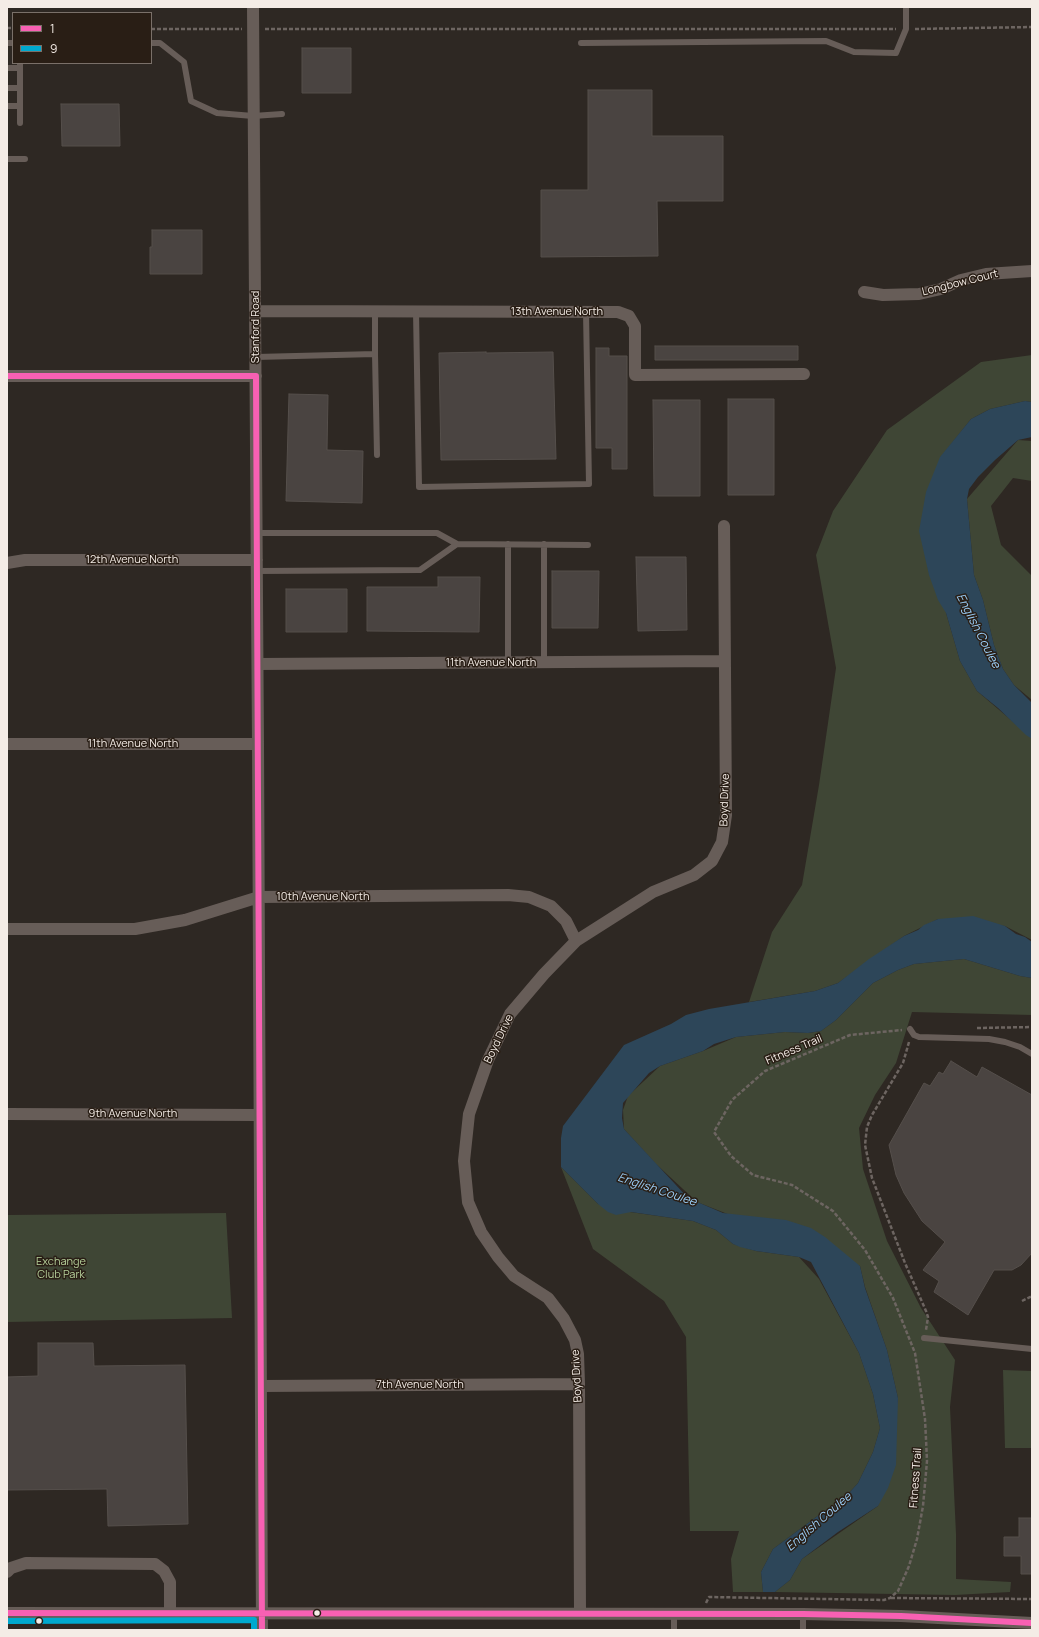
<!DOCTYPE html>
<html>
<head>
<meta charset="utf-8">
<style>
  body { margin:0 }
  #map { position:relative; width:1039px; height:1637px; overflow:hidden; background:#2e2823; font-family:Manrope,sans-serif }
  canvas { display:block }
  .frame { position:absolute; inset:0; border:8px solid #f4ece6; pointer-events:none }
  .legend { position:absolute; left:12px; top:12px; width:140px; height:52px; box-sizing:border-box; background:#291e15; border:1px solid #7a7069; margin:0; padding:5px 7px; list-style:none; font-size:12px; color:#f4ece6 }
  .legend li { display:flex; align-items:center; gap:8px; height:20px }
  .legend b { width:20px; border:1px solid #7a7069 }
</style>
</head>
<body>
<div id="map">
<canvas width="1039" height="1637"></canvas>
<div class="frame"></div>
<ul class="legend">
<li><b style="height:5px;background:#f860b3"></b>1</li>
<li><b style="height:5px;background:#00a9ce"></b>9</li>
</ul>
</div>
<script>
const ctx = document.querySelector('canvas').getContext('2d');
ctx.lineJoin = 'round';
function fill(path, color) { ctx.fillStyle = color; ctx.fill(path, 'evenodd'); }
const toPath = rows => new Path2D(rows.map(r => 'M' + r).join(''));
function stroke(path, color, width, dash) { ctx.strokeStyle = color; ctx.lineWidth = width; ctx.lineCap = dash ? 'butt' : 'round'; ctx.setLineDash(dash || []); ctx.stroke(path); }
function drawText(font, color, halo, rows, align = 'center') {
  ctx.font = font + ' Manrope,sans-serif'; ctx.lineWidth = 3; ctx.setLineDash([]); ctx.textBaseline = 'middle'; ctx.strokeStyle = halo; ctx.fillStyle = color; for (const [text, x, y, turn = 0] of rows) {
    ctx.save(); ctx.translate(x, y); ctx.rotate((+turn || 0) * Math.PI / 180); ctx.textAlign = isNaN(turn) ? turn : align; if (halo) ctx.strokeText(text, 0, 0); ctx.fillText(text, 0, 0); ctx.restore();
  }
}
const green = toPath([
  [1032,355,1032,402,1025,401,990,409,971,419,940,458,946,613,960,661,977,691,1032,738,1032,940,1005,926,938,919,904,936,838,983,815,991,749,1002,772,932,802,885,819,785,836,668,816,555,833,511,887,430,981,362],
  [1018,440,1032,441,1032,481,1013,478,991,506,1001,545,1032,576,1032,700,1014,685,1003,669,994,645,983,600,974,575,967,499],
  [964,959,1020,976,1032,978,1032,1015,912,1012,896,1063,875,1095,859,1128,863,1169,887,1241,921,1308,955,1360,950,1407,956,1534,956,1579,1011,1582,1010,1592,955,1595,775,1592,790,1580,802,1559,878,1506,898,1398,887,1350,865,1287,860,1266,697,1202,656,1164,624,1129,623,1110,628,1096,660,1066,703,1051,736,1037,785,1032,808,1033,821,1031,836,1020,873,983,898,970,914,964],
  [561,1167,598,1204,630,1212,693,1221,716,1230,733,1244,756,1251,799,1257,819,1279,859,1353,873,1394,880,1428,873,1452,858,1483,840,1503,823,1512,773,1549,761,1572,763,1592,733,1592,731,1559,739,1531,690,1531,686,1337,664,1301,593,1249],
  [226,1213,232,1318,7,1322,7,1215],
  [1003,1370,1032,1371,1032,1448,1005,1448]
]);
const water = toPath([
  [1025,401,1032,402,1032,437,1018,440,995,460,978,477,969,489,967,499,974,575,983,600,994,645,1003,669,1014,685,1032,703,1032,739,1026,735,998,708,977,691,960,661,946,613,938,600,929,575,919,531,926,492,940,457,971,419,990,409],
  [973,916,1005,926,1016,934,1025,937,1032,942,1032,978,1020,976,964,959,914,964,898,970,873,983,836,1020,821,1031,808,1033,785,1032,736,1037,714,1044,703,1051,660,1066,649,1073,623,1103,622,1118,624,1129,688,1198,723,1213,786,1220,811,1228,825,1237,860,1266,865,1288,887,1350,898,1398,896,1465,888,1488,878,1506,838,1532,802,1559,790,1580,775,1592,763,1592,761,1572,773,1549,823,1512,840,1503,858,1483,873,1452,880,1428,873,1394,859,1353,811,1262,799,1257,756,1251,740,1247,733,1244,716,1230,693,1221,631,1212,616,1215,608,1212,598,1204,561,1167,561,1138,563,1126,624,1045,671,1024,686,1015,709,1009,815,991,838,983,869,959,904,936,918,930,924,925,938,919]
]);
const building = toPath([
  [302,48,351,48,351,93,302,93,302,48],
  [588,90,652,90,652,136,723,136,723,201,657,201,658,256,541,257,541,190,588,190,588,90],
  [61,104,119,104,120,146,62,146,61,104],
  [152,230,202,230,202,274,150,274,150,247,152,247,152,230],
  [655,346,798,346,798,360,655,360,655,346],
  [596,348,609,348,609,356,627,356,627,469,612,469,612,448,596,448,596,348],
  [486,352,486,353,553,352,556,459,441,460,439,353,486,352],
  [289,394,328,395,327,450,363,451,362,503,286,501,289,394],
  [728,399,774,399,774,495,728,495,728,399],
  [653,400,700,400,700,496,654,496,653,400],
  [636,557,686,557,687,630,638,631,636,557],
  [552,571,599,571,598,628,552,628,552,571],
  [438,577,480,577,479,632,367,631,367,587,438,587,438,577],
  [286,589,347,589,347,632,286,632,286,589],
  [951,1061,977,1077,982,1067,1032,1095,1032,1253,1021,1265,1012,1270,994,1270,968,1315,934,1292,939,1281,923,1270,945,1242,922,1221,904,1193,896,1175,889,1145,924,1083,930,1086,939,1072,943,1074,951,1061],
  [38,1343,93,1343,94,1366,185,1365,188,1524,108,1526,107,1489,7,1490,7,1377,38,1376,38,1343],
  [1019,1518,1032,1518,1032,1574,1021,1574,1021,1556,1004,1556,1004,1537,1019,1537,1019,1518]
]);
const path = toPath([
  [7,28,13,28],
  [151,29,242,29],
  [265,29,896,29],
  [915,29,1032,27],
  [977,1028,1032,1027],
  [909,1042,903,1063,872,1115,867,1127,865,1145,872,1178,905,1263,926,1311,928,1317,926,1330],
  [1022,1301,1032,1296],
  [891,1598,1032,1599],
  [706,1603,709,1597,884,1600,890,1598,898,1591,909,1566,917,1539,923,1506,927,1461,926,1439,925,1419,915,1353,893,1298,865,1250,833,1211,792,1185,753,1175,731,1156,714,1132,732,1100,765,1071,850,1035,902,1030]
]);
const lane = toPath([
  [7,43,13,43],
  [151,43,160,43,184,62,191,101,217,113,253,116,282,114],
  [581,43,826,41,854,52,896,53,906,29,906,7],
  [7,68,20,68],
  [7,88,20,88],
  [7,106,20,106,20,63],
  [20,123,20,106],
  [7,159,25,159],
  [375,311,375,354],
  [416,311,419,487,589,484,586,312],
  [256,357,375,354,377,455],
  [257,533,437,533,457,544],
  [508,544,508,662],
  [257,571,420,570,457,544,588,545],
  [544,662,544,544],
  [910,1029,914,1035,919,1037,989,1039,1005,1042,1020,1047,1032,1054],
  [924,1338,1032,1349],
  [803,1614,803,1630],
  [674,1630,674,1614]
]);
const street = toPath([
  [253,7,258,744,262,1630],
  [864,292,883,295,919,294,941,289,961,280,986,274,1032,271],
  [256,311,618,312,629,316,635,326,635,375,804,374],
  [7,376,256,376],
  [7,563,25,560,257,560],
  [258,664,725,661],
  [7,744,258,744],
  [7,929,135,929,185,920,259,897,508,895,529,897,551,906,566,921,576,941],
  [7,1114,259,1115],
  [262,1386,579,1384],
  [7,1572,11,1568,26,1563,155,1564,164,1571,170,1582,170,1612],
  [7,1613,803,1614,901,1616,1032,1623],
  [580,1613,579,1384,578,1354,575,1340,564,1319,548,1298,514,1276,498,1257,481,1232,468,1202,464,1161,469,1114,488,1060,510,1014,544,974,576,941,653,892,694,875,712,861,722,842,726,815,724,526]
]);
const bus1 = toPath([
  [7,376,256,376,262,1630],
  [7,1613,803,1614,901,1616,1032,1623]
]);
const bus2 = toPath([
  [7,1621,254,1620,254,1630]
]);
const markers = [
  [317,1613,3.5,"#f4ece6"],
  [39,1621,3.5,"#f4ece6"]
];
const streetNames = [
  ["Longbow Court",960,283,-14],
  ["13th Avenue North",557,312],
  ["Stanford Road",256,327,-90],
  ["12th Avenue North",132,560],
  ["11th Avenue North",491,663],
  ["11th Avenue North",133,744],
  ["Boyd Drive",725,800,-88],
  ["10th Avenue North",323,897],
  ["Boyd Drive",499,1039,-64],
  ["Fitness Trail",794,1050,-23],
  ["9th Avenue North",133,1114],
  ["Boyd Drive",577,1376,-93],
  ["7th Avenue North",420,1385],
  ["Fitness Trail",916,1478,-86]
];
const parkNames = [
  ["Exchange",61,1262],
  ["Club Park",61,1275]
];
const waterNames = [
  ["English Coulee",978,631,63],
  ["English Coulee",657,1190,18],
  ["English Coulee",819,1522,-41]
];
fill(green, '#3f4635');
fill(water, '#2d4659');
fill(building, '#4a4441');
stroke(building, '#554f4b', 1);
stroke(path, '#6d6561', 2.5, [4, 2]);
stroke(lane, '#675d58', 6);
stroke(street, '#675d58', 12);
stroke(bus1, '#f860b3', 6);
stroke(bus2, '#00a9ce', 6);
for (const [x, y, r, color] of markers) { const dot = new Path2D(); dot.arc(x, y, r, 0, 2 * Math.PI); ctx.fillStyle = color; ctx.fill(dot); stroke(dot, '#291e15', 1.5); }
drawText('11px', '#f4ece6', '#291e15', streetNames);
drawText('11px', '#b7d29c', '#291e15', parkNames);
drawText('italic 12px', '#99ccf5', '#291e15', waterNames);
</script>
</body>
</html>
